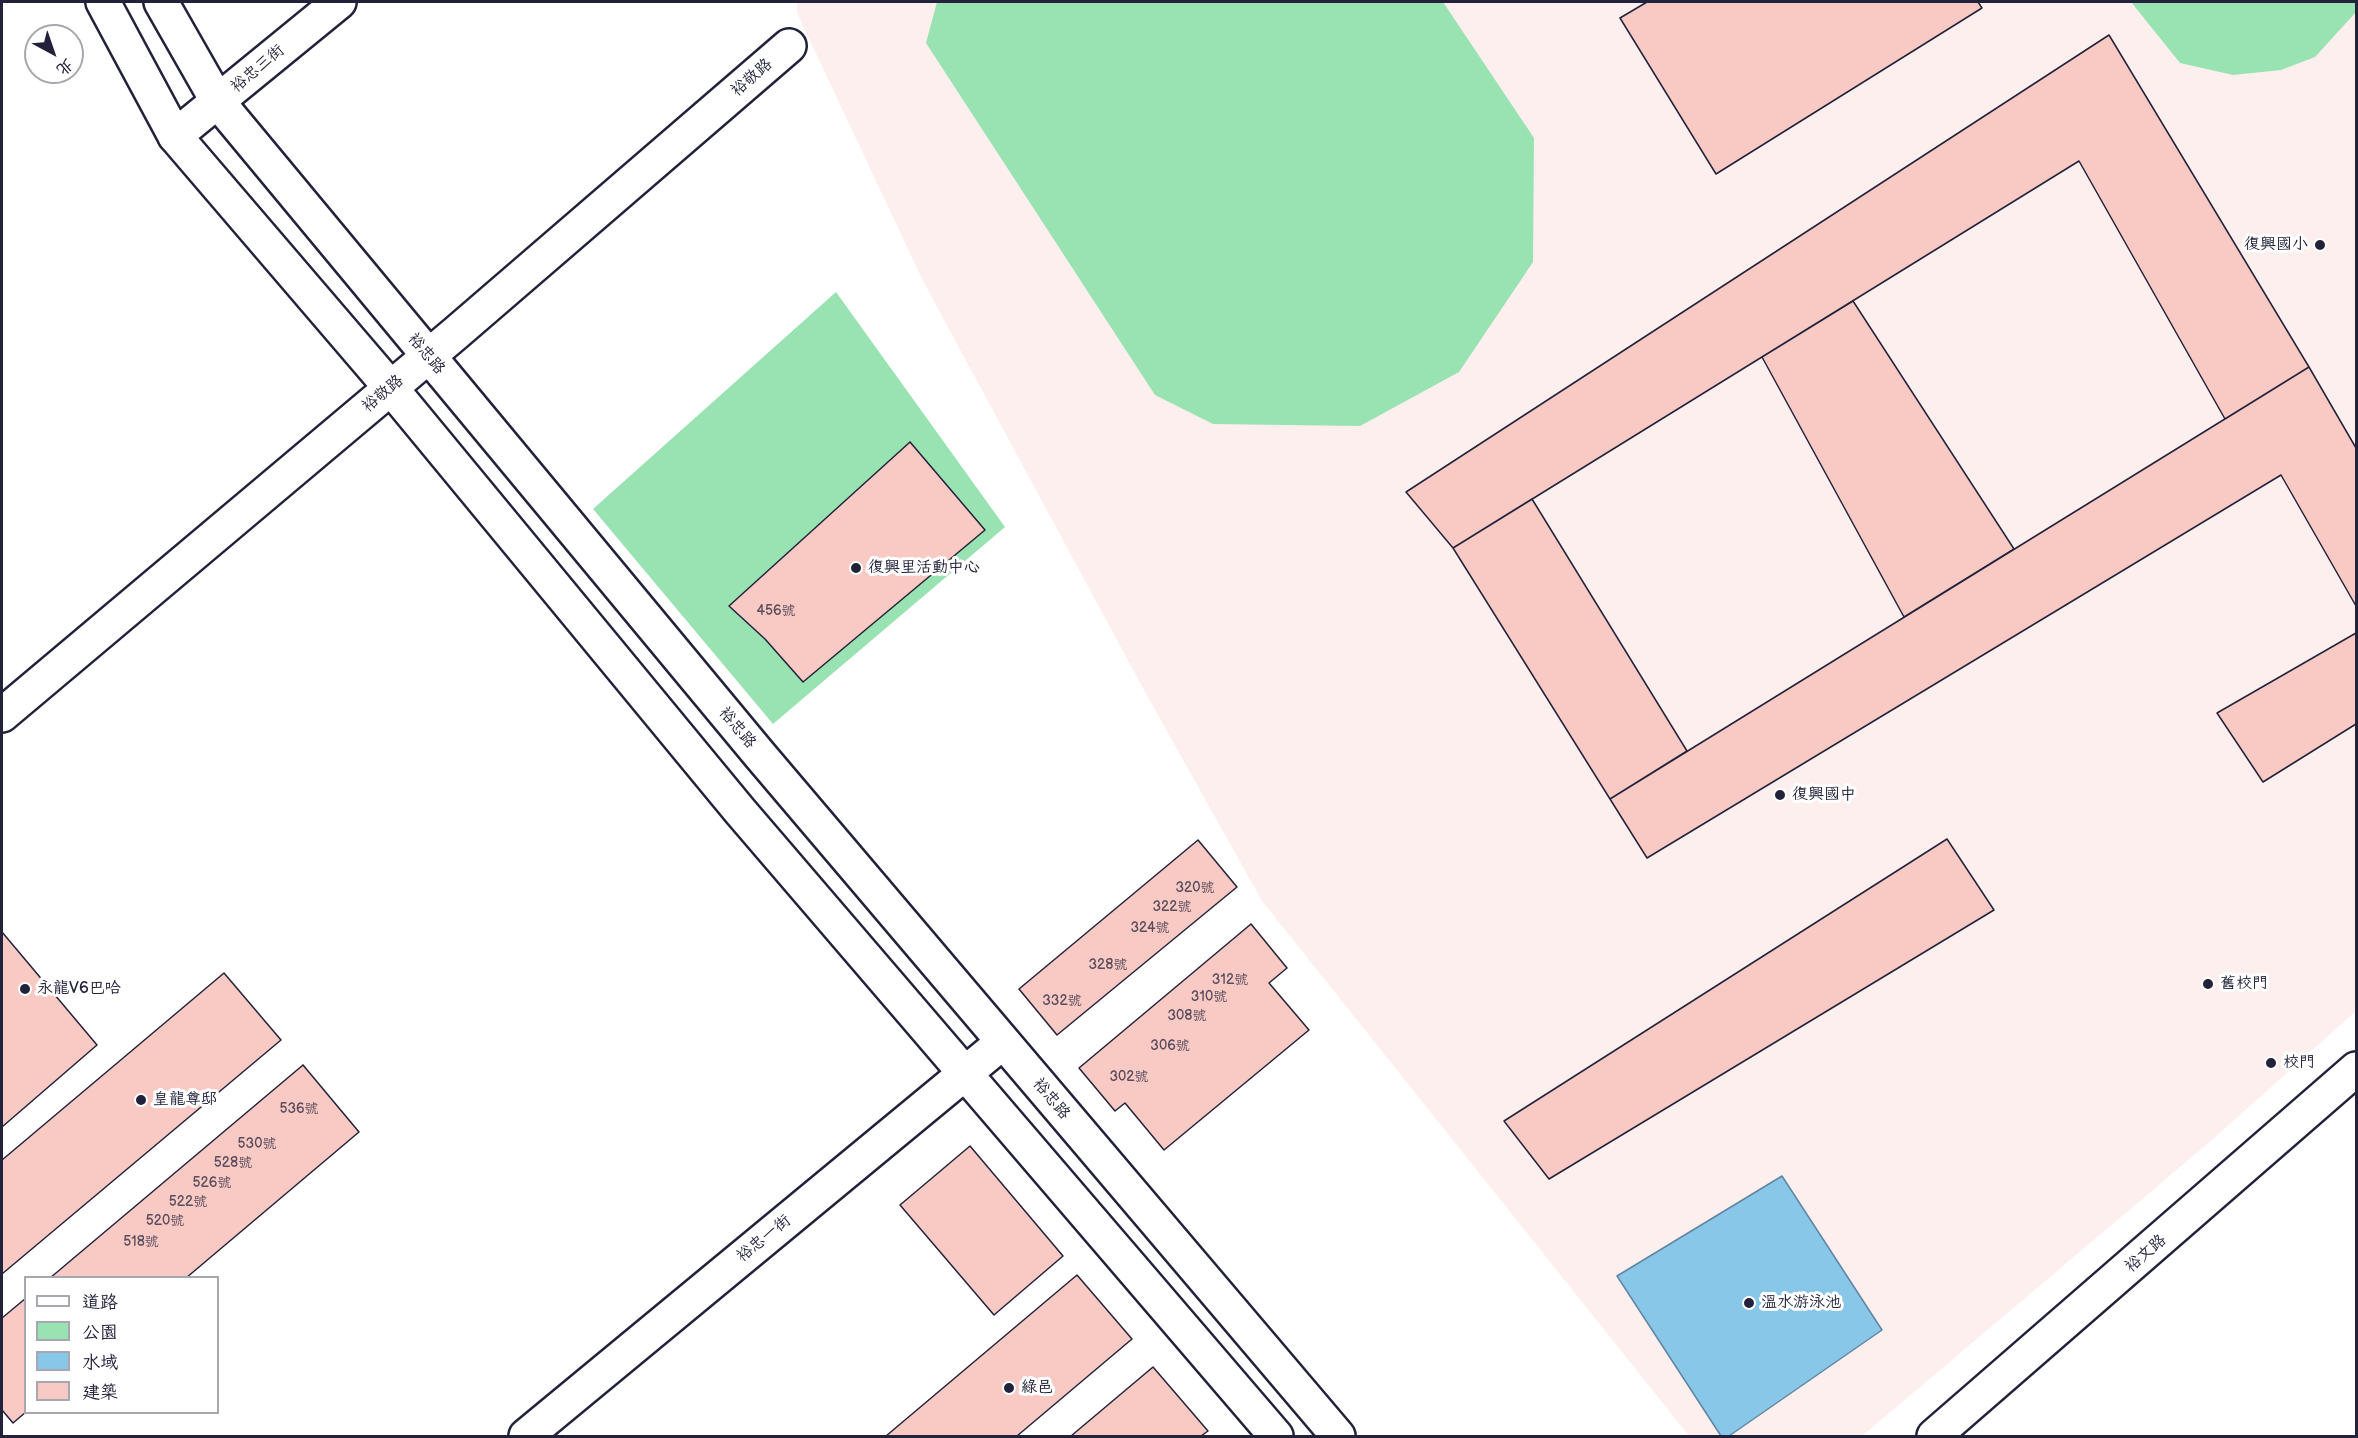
<!DOCTYPE html>
<html>
<head>
<meta charset="utf-8">
<style>
  body { margin:0 }
  #map { position:relative; width:2358px; height:1438px; overflow:hidden; background:#fff; font-family:"Balsamiq Sans","LXGW WenKai TC",sans-serif }
  canvas { display:block }
  .frame { position:absolute; inset:0; border:3px solid #22223b; pointer-events:none }
  .legend { position:absolute; left:24px; top:1276px; width:195px; height:138px; box-sizing:border-box; background:#fff; border:2px solid #a7a7b1; margin:0; padding:8px 10px; list-style:none; font-size:18px; color:#22223b }
  .legend li { display:flex; align-items:center; gap:12px; height:30px }
  .legend b { width:30px; border:2px solid #a7a7b1 }
  .north { position:absolute; left:24px; top:24px; width:60px; height:60px; box-sizing:border-box; background:#fff; border:2px solid #a7a7b1; border-radius:50%; rotate:140deg; font-size:16px; font-weight:700; line-height:24px; text-align:center; color:#22223b }
  .north::after { content:''; display:block; margin:auto; width:21px; height:27px; background:#22223b; clip-path:polygon(50% 0,100% 100%,50% 72%,0 100%) }
</style>
</head>
<body>
<div id="map">
<canvas width="2358" height="1438"></canvas>
<div class="frame"></div>
<ul class="legend">
<li><b style="height:8px;background:#fff"></b>道路</li>
<li><b style="height:16px;background:#99e2b1"></b>公園</li>
<li><b style="height:16px;background:#89c7e9"></b>水域</li>
<li><b style="height:16px;background:#f9c9c4"></b>建築</li>
</ul>
<div class="north">北</div>
</div>
<script>
const ctx = document.querySelector('canvas').getContext('2d');
ctx.lineJoin = 'round';
function fill(path, color) { ctx.fillStyle = color; ctx.fill(path, 'evenodd'); }
const toPath = rows => new Path2D(rows.map(r => 'M' + r).join(''));
function stroke(path, color, width, dash) { ctx.strokeStyle = color; ctx.lineWidth = width; ctx.lineCap = dash ? 'butt' : 'round'; ctx.setLineDash(dash || []); ctx.stroke(path); }
function drawText(font, color, halo, rows, align = 'center') {
  ctx.font = font + ' "Balsamiq Sans","LXGW WenKai TC",sans-serif'; ctx.lineWidth = 6; ctx.setLineDash([]); ctx.textBaseline = 'middle'; ctx.strokeStyle = halo; ctx.fillStyle = color; for (const [text, x, y, turn = 0] of rows) {
    ctx.save(); ctx.translate(x, y); ctx.rotate((+turn || 0) * Math.PI / 180); ctx.textAlign = isNaN(turn) ? turn : align; if (halo) ctx.strokeText(text, 0, 0); ctx.fillText(text, 0, 0); ctx.restore();
  }
}
const built = toPath([
  [797,2,2356,2,2356,1011,2212,1140,1862,1436,1689,1436,1262,901,1144,690,923,281,797,13]
]);
const green = toPath([
  [937,2,1443,2,1534,138,1533,262,1459,372,1360,426,1213,424,1155,395,926,43],
  [2131,2,2356,2,2356,12,2315,57,2281,70,2233,75,2180,63],
  [836,292,1005,527,773,724,593,509]
]);
const water = toPath([
  [1782,1176,1882,1330,1729,1436,1721,1436,1617,1276,1782,1176]
]);
const building = toPath([
  [1647,2,1978,2,1982,8,1716,174,1620,18,1647,2],
  [2109,35,2309,367,2225,419,2079,161,1453,548,1406,492,2109,35],
  [1853,301,2014,549,1904,617,1762,357,1853,301],
  [2309,367,2356,448,2356,606,2281,475,1647,858,1610,799,2309,367],
  [910,442,985,530,803,682,765,639,729,606,910,442],
  [1532,499,1687,751,1610,799,1453,548,1532,499],
  [2356,633,2356,724,2263,782,2217,713,2356,633],
  [1947,839,1994,910,1549,1179,1504,1121,1947,839],
  [1198,840,1237,887,1057,1035,1019,989,1198,840],
  [1251,924,1287,968,1269,983,1309,1030,1164,1150,1125,1103,1115,1111,1079,1068,1251,924],
  [2,932,97,1045,2,1127,2,932],
  [224,973,281,1040,2,1274,2,1160,224,973],
  [303,1065,359,1132,186,1278,50,1278,303,1065],
  [970,1146,1063,1256,994,1315,900,1205,970,1146],
  [1077,1275,1132,1339,1017,1436,886,1436,1077,1275],
  [26,1298,26,1412,13,1423,2,1410,2,1318,26,1298],
  [1153,1367,1208,1431,1201,1436,1071,1436,1153,1367]
]);
const minor = toPath([
  [175,136,339,2],
  [2,715,456,333,789,46],
  [526,1436,1003,1042],
  [1934,1436,2356,1069]
]);
const tertiary = toPath([
  [103,2,175,136,390,387,740,811,1276,1436],
  [161,2,218,102,759,754,1338,1436]
]);
const markers = [
  [2320,245,6,"#22223b"],
  [856,568,6,"#22223b"],
  [1780,795,6,"#22223b"],
  [2208,984,6,"#22223b"],
  [25,989,6,"#22223b"],
  [2271,1063,6,"#22223b"],
  [141,1100,6,"#22223b"],
  [1749,1303,6,"#22223b"],
  [1009,1388,6,"#22223b"]
];
const numberNames = [
  ["456號",776,611],
  ["320號",1195,888],
  ["322號",1172,907],
  ["324號",1150,928],
  ["328號",1108,965],
  ["312號",1230,980],
  ["310號",1209,997],
  ["332號",1062,1001],
  ["308號",1187,1016],
  ["306號",1170,1046],
  ["302號",1129,1077],
  ["536號",299,1109],
  ["530號",257,1144],
  ["528號",233,1163],
  ["526號",212,1183],
  ["522號",188,1202],
  ["520號",165,1221],
  ["518號",141,1242]
];
const streetNames = [
  ["裕忠三街",258,69,-40],
  ["裕敬路",752,78,-41],
  ["裕忠路",426,354,50],
  ["裕敬路",383,394,-40],
  ["裕忠路",737,728,50],
  ["裕忠路",1051,1099,50],
  ["裕忠一街",764,1239,-39],
  ["裕文路",2146,1254,-41]
];
const poiNames = [
  ["復興國小",2308,245,"right"],
  ["復興里活動中心",868,568],
  ["復興國中",1792,795],
  ["舊校門",2220,984],
  ["永龍V6巴哈",37,989],
  ["校門",2283,1063],
  ["皇龍尊邸",153,1100],
  ["溫水游泳池",1761,1303],
  ["綠邑",1021,1388]
];
fill(built, '#fdefed');
fill(green, '#99e2b1');
fill(water, '#89c7e9');
stroke(water, '#6085a3', 1.5);
fill(building, '#f9c9c4');
stroke(building, '#22223b', 1.5);
stroke(minor, '#22223b', 38);
stroke(tertiary, '#22223b', 38);
stroke(minor, '#fff', 33);
stroke(tertiary, '#fff', 33);
for (const [x, y, r, color] of markers) { const dot = new Path2D(); dot.arc(x, y, r, 0, 2 * Math.PI); ctx.fillStyle = color; ctx.fill(dot); stroke(dot, '#fff', 2); }
drawText('14px', '#584c5d', null, numberNames);
drawText('16px', '#22223b', '#fff', streetNames);
drawText('16px', '#22223b', '#fff', poiNames, 'left');
</script>
</body>
</html>
